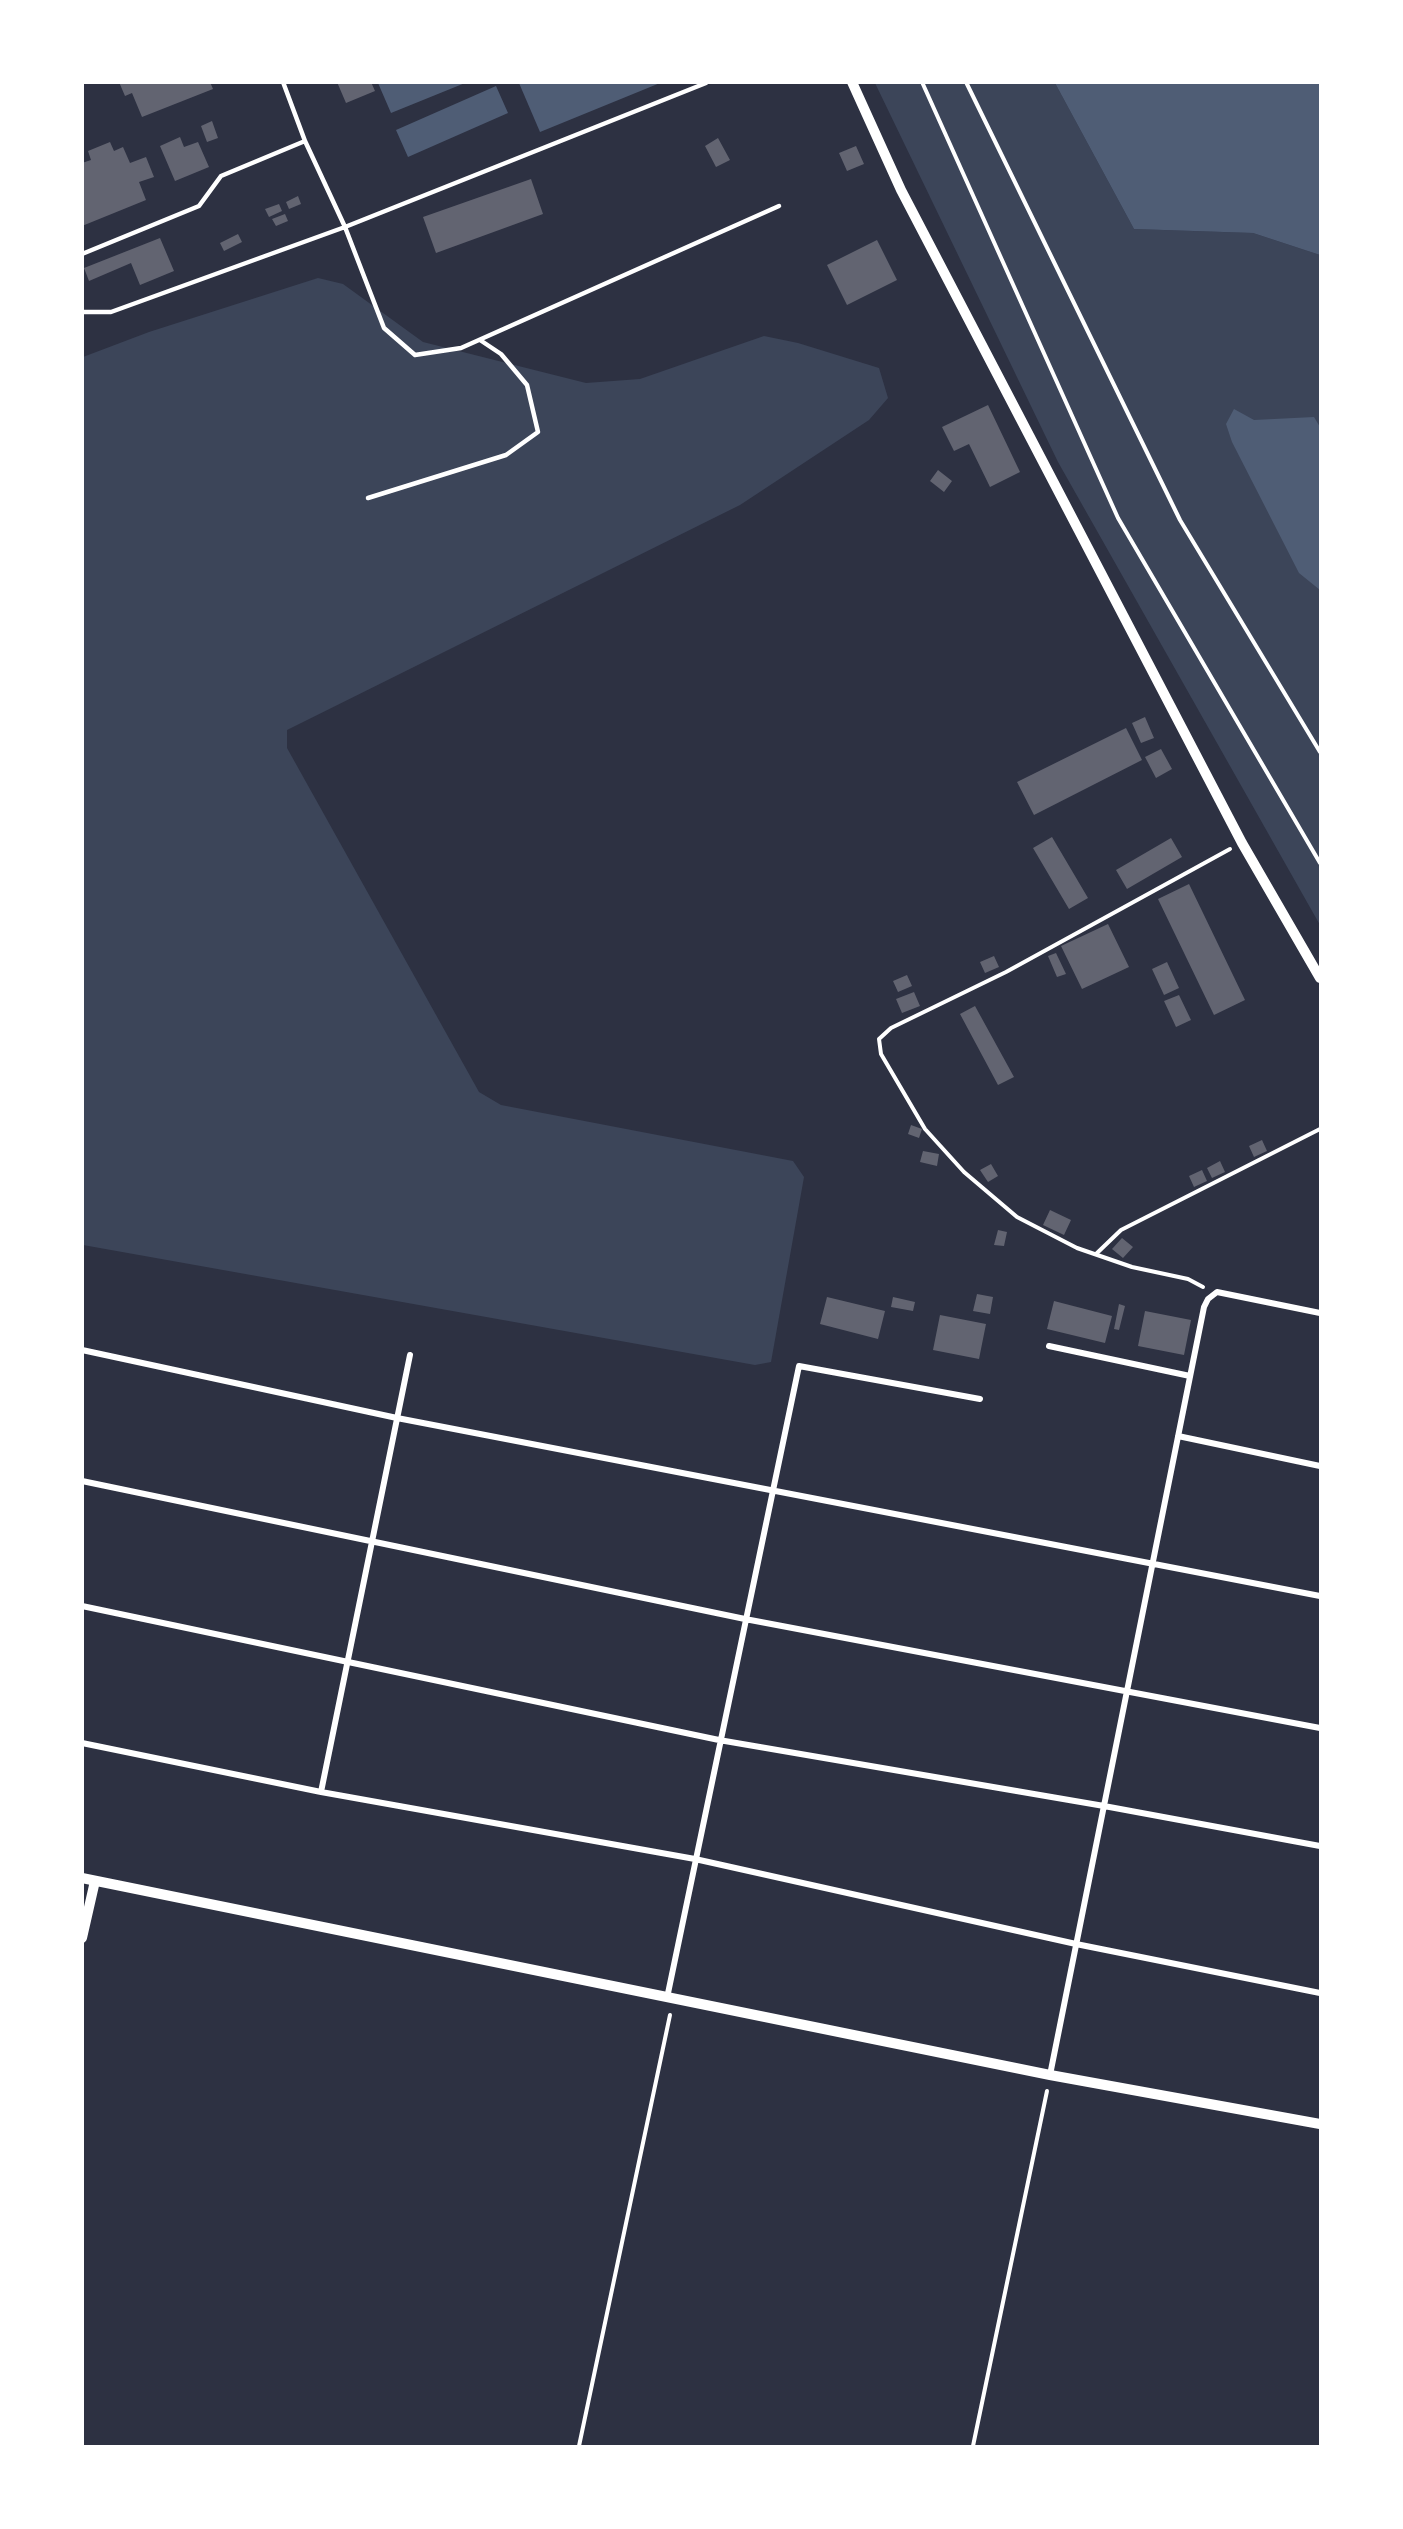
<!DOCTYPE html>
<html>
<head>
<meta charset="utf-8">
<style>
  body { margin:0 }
  #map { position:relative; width:1403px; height:2529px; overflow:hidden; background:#2d3142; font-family:"Times New Roman",serif }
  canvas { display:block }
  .frame { position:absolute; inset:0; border:84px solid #fff; pointer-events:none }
</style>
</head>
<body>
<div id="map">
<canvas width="1403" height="2529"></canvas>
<div class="frame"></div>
</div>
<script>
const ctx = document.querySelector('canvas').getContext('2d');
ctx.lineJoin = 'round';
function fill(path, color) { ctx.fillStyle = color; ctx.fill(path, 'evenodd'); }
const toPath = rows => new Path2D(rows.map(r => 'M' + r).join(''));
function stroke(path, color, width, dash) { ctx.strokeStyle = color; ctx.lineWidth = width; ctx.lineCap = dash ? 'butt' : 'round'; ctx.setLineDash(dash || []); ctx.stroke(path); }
const green = toPath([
  [875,83,1055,83,1134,229,1253,233,1320,255,1320,925,1058,462],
  [318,278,343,284,423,342,586,383,640,379,764,336,798,343,879,368,888,398,869,420,740,505,287,730,287,748,479,1092,501,1105,793,1161,804,1177,771,1362,755,1365,83,1245,83,357,149,332]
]);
const water = toPath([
  [378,83,465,83,391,113],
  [519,83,660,83,540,132],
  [1055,83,1320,83,1320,255,1253,233,1134,229],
  [496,86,508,113,408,157,396,130],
  [1234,409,1254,420,1314,417,1320,427,1320,590,1299,573,1232,442,1226,424]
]);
const building = toPath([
  [119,82,210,82,213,89,142,117,132,93,125,96],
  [337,82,371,82,375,91,346,103],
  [212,121,218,138,207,142,201,126],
  [180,137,184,147,198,142,209,167,175,181,160,146],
  [718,138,730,160,716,167,705,146],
  [110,142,114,151,123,147,130,163,146,157,154,177,139,182,146,200,82,226,82,163,91,160,88,151],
  [856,146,864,164,847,171,839,153],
  [531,179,543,214,436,253,423,217],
  [298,196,301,204,289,209,286,202],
  [279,204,282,211,269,217,265,209],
  [285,214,288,221,276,226,272,219],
  [238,234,242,242,224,251,220,243],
  [160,238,174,271,140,285,131,263,89,281,84,268],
  [877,240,897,280,847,305,827,265],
  [988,405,1020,472,990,487,969,444,954,451,942,427],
  [938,470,952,481,944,492,930,481],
  [1145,717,1154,738,1141,743,1132,723],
  [1126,728,1142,760,1034,815,1017,782],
  [1161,749,1172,769,1156,778,1145,757],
  [1052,837,1088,898,1069,909,1033,848],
  [1171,838,1182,857,1127,889,1116,870],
  [1189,884,1245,1000,1214,1015,1158,899],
  [1108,924,1129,967,1082,989,1061,946],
  [1056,953,1066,974,1057,977,1048,956],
  [994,956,999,967,985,973,980,962],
  [1167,962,1179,988,1164,995,1152,969],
  [907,975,912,986,898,992,893,981],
  [914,992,920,1006,902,1013,896,999],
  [1179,995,1191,1020,1176,1027,1164,1001],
  [975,1006,1014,1077,998,1085,960,1014],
  [911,1125,922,1129,919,1138,908,1134],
  [1262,1140,1267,1151,1254,1157,1249,1146],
  [923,1151,939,1154,937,1166,920,1162],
  [1220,1161,1225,1172,1212,1178,1207,1168],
  [991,1164,998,1176,988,1182,980,1170],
  [1202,1170,1207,1181,1194,1187,1189,1176],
  [1050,1210,1071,1220,1064,1235,1043,1225],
  [998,1230,1007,1232,1004,1246,994,1245],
  [1122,1238,1133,1247,1123,1258,1112,1249],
  [977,1294,993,1297,990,1314,973,1311],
  [827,1297,885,1311,878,1339,820,1324],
  [893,1297,915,1302,913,1311,891,1307],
  [1054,1301,1112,1316,1105,1343,1047,1329],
  [1119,1304,1125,1306,1119,1330,1114,1329],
  [1145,1311,1191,1320,1184,1355,1138,1346],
  [940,1315,986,1324,979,1359,933,1350]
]);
const path = toPath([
  [922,82,1118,518,1320,863],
  [966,82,1180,520,1320,752],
  [1096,1254,1121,1230,1320,1129],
  [1203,1287,1188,1279,1132,1267,1077,1248,1017,1217,964,1172,925,1129,881,1054,879,1039,891,1028,1006,972,1230,849],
  [579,2446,670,2015],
  [973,2446,1047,2091]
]);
const service = toPath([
  [283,82,305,141],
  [82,254,199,206,221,176,305,141,345,227,706,83],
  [82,312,111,312,345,227,384,328,415,355,461,348,779,206],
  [368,498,506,455,538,432,527,385,501,354,480,340]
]);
const minor = toPath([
  [1049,1346,1190,1376],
  [82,1350,397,1418,1320,1596],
  [1178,1436,1320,1466],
  [82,1481,745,1619,1320,1728],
  [82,1606,719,1740,1104,1806,1320,1846],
  [82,1743,321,1792,695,1859,1076,1944,1320,1993],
  [321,1792,410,1355],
  [667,1998,799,1366,980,1399],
  [1050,2075,1204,1307,1208,1299,1217,1292,1320,1313]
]);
const tertiary = toPath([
  [852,82,901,190,1242,843,1320,978],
  [82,1878,1050,2075,1320,2124],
  [82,1938,95,1881]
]);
fill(green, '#3c4559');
fill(water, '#4f5d75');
fill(building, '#626471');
stroke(path, '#fff', 4);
stroke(service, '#fff', 4.5);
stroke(minor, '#fff', 6);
stroke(tertiary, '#fff', 10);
</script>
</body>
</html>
